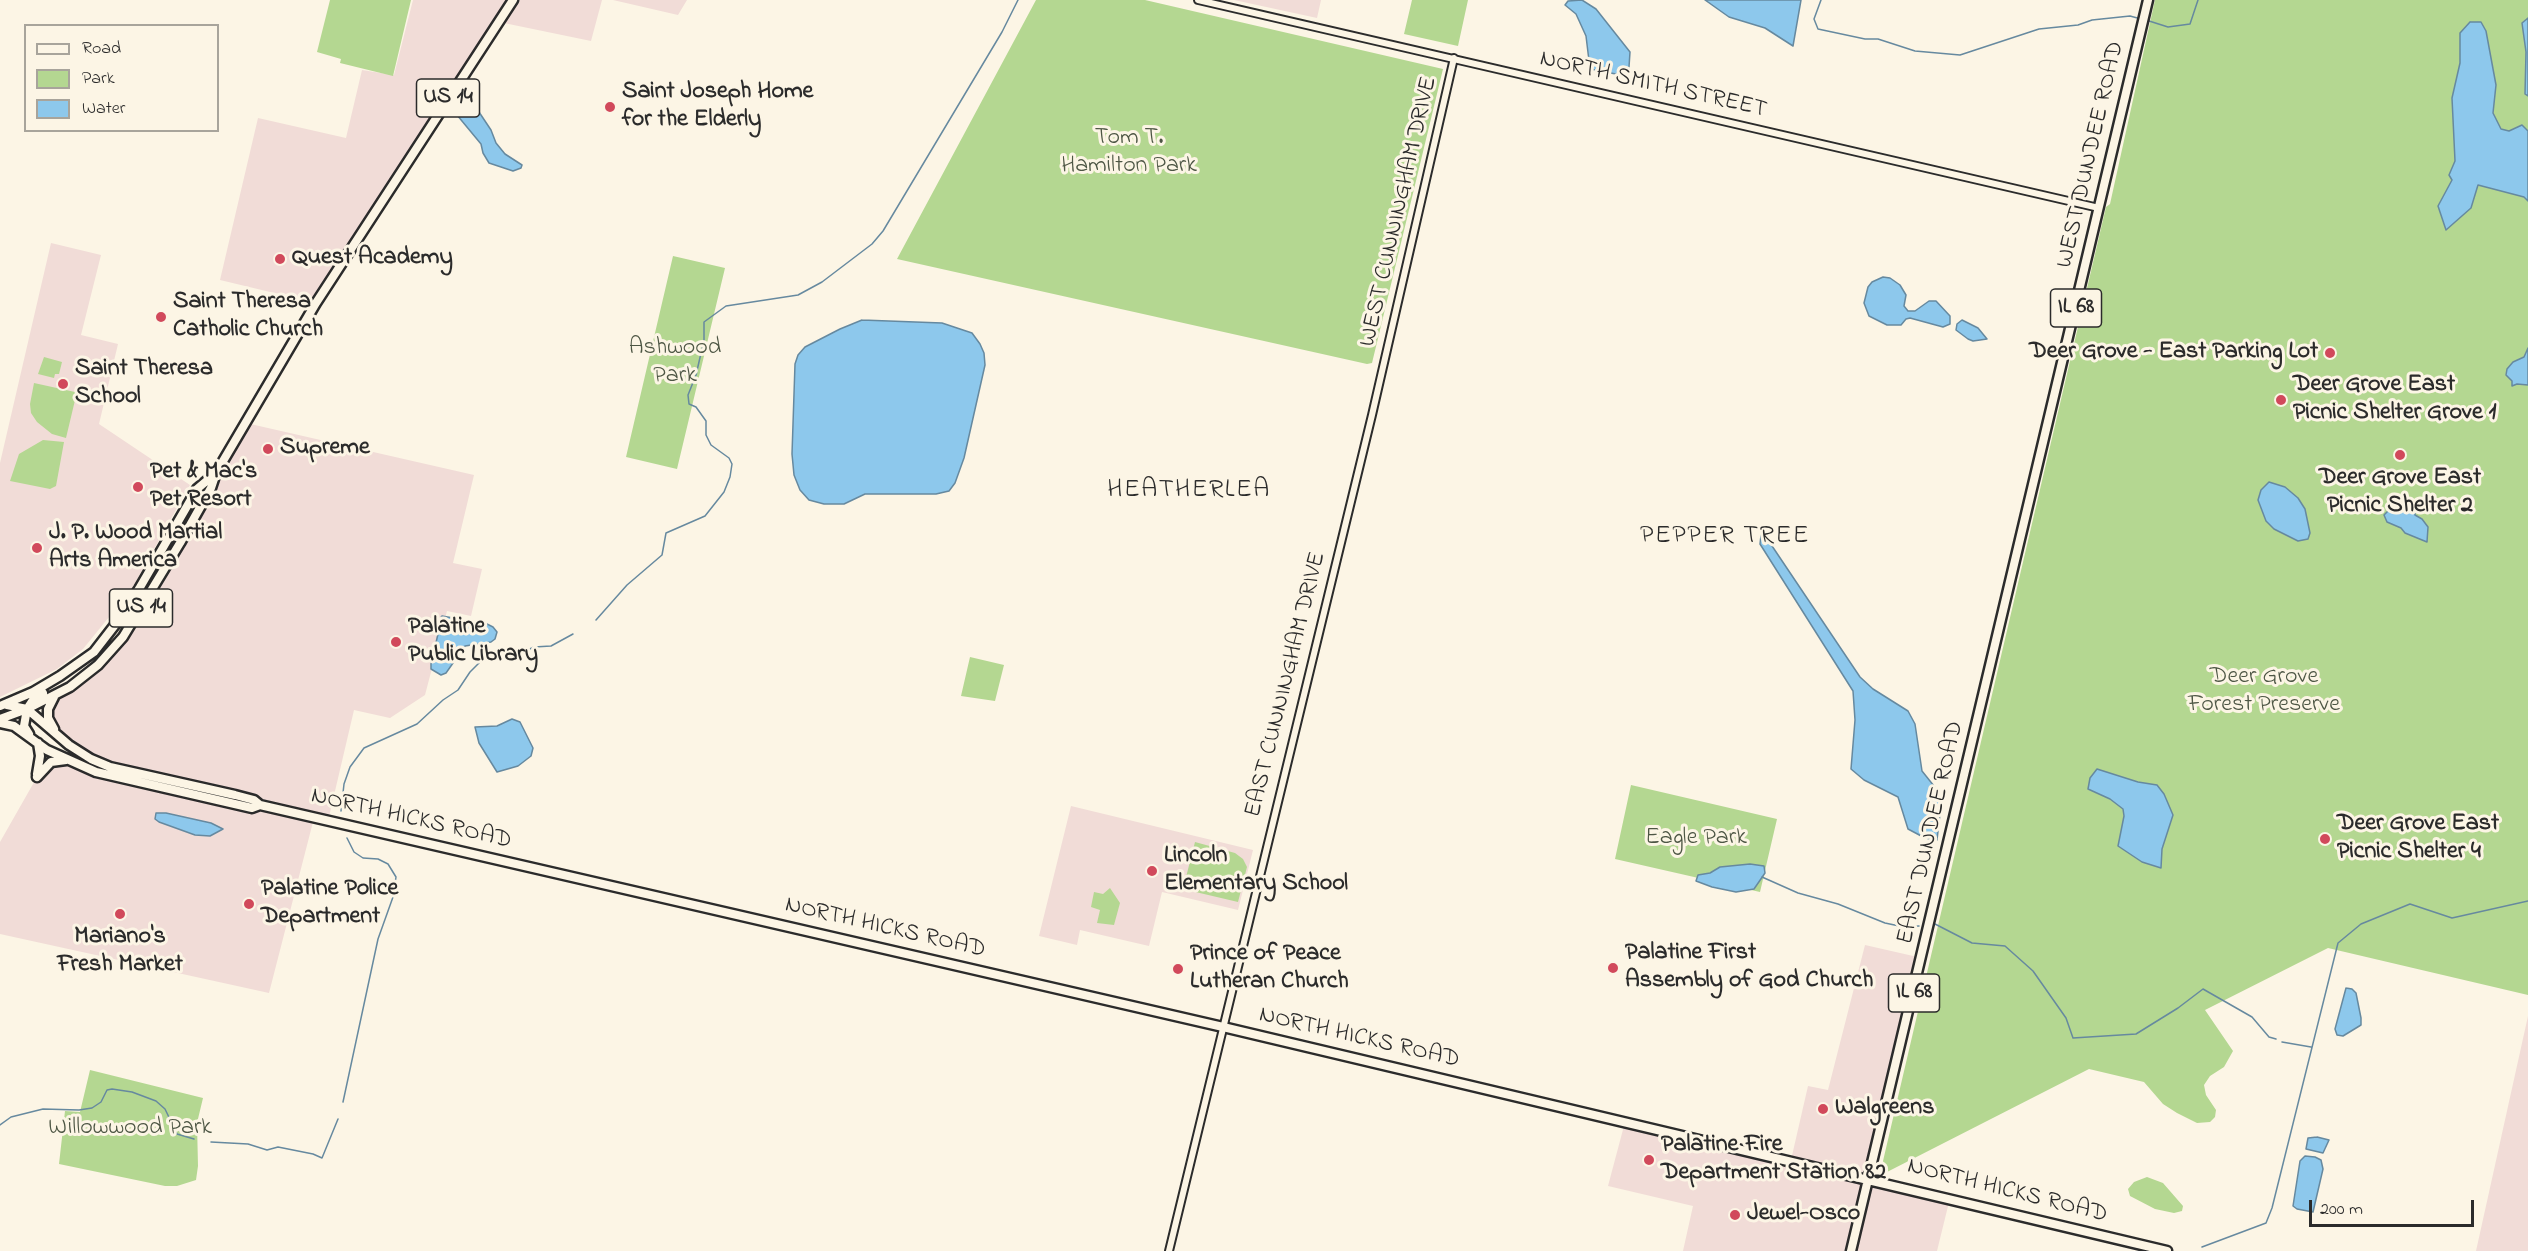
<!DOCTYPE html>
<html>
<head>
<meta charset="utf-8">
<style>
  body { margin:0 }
  #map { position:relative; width:2528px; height:1251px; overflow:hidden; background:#fcf5e5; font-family:"Indie Flower",sans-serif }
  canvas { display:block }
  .legend { position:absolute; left:24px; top:24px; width:195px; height:108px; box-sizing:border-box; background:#fcf5e5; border:2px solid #a8a49b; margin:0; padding:8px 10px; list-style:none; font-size:18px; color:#2b2b2b }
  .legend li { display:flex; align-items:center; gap:12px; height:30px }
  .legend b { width:30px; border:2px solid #a8a49b }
  .scale { position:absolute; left:2309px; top:1200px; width:165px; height:27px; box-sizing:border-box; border:3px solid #2b2b2b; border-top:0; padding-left:8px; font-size:18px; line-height:21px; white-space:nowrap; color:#2b2b2b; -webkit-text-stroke:4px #fcf5e5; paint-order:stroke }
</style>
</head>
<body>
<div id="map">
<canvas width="2528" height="1251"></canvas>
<ul class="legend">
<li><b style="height:8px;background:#fcf5e5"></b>Road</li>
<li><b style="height:16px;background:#b4d791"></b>Park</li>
<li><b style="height:16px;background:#8dc8ec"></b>Water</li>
</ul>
<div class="scale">200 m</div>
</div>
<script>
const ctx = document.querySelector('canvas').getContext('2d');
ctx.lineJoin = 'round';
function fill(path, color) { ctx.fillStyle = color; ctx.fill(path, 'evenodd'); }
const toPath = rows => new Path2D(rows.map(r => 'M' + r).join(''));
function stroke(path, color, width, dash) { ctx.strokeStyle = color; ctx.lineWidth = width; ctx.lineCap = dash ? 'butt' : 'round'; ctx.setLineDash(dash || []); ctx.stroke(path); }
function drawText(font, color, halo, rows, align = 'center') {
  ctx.font = font + ' "Indie Flower",sans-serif'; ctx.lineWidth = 6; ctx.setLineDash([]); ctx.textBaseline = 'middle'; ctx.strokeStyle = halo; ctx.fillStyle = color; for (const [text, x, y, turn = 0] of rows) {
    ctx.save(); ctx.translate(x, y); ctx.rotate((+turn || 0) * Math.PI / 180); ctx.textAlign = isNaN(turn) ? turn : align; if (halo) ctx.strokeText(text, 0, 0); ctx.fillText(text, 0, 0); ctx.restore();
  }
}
const built = toPath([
  [413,0,602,0,591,41,499,22,316,303,220,280,258,118,346,138,362,70,394,75],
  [613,0,687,0,678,15],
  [1234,0,1321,0,1317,18],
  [51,243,101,255,81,335,118,344,99,424,190,485,131,590,83,649,57,669,0,697,0,463],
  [246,423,474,475,453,563,482,569,471,616,447,611,425,695,390,718,354,710,328,821,314,818,269,993,0,934,0,842,37,777,58,760,230,802,259,805,91,759,51,724,50,702,70,687,123,637],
  [1071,806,1253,850,1238,910,1162,892,1149,946,1080,930,1077,945,1039,936],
  [1865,945,1922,958,1869,1178,1950,1198,1937,1251,1683,1251,1693,1206,1608,1186,1625,1122,1791,1160,1808,1086,1828,1090],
  [2528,1016,2528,1251,2476,1251]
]);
const green = toPath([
  [330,0,411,0,393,76,340,63,341,59,317,52],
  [1036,0,1145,0,1443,69,1372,363,1367,364,897,259],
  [1412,0,1468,0,1458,46,1404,34],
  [2155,0,2528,0,2528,995,2328,948,2205,1010,2233,1051,2224,1067,2210,1076,2204,1085,2206,1095,2216,1110,2215,1117,2210,1122,2197,1123,2177,1113,2163,1104,2144,1082,2089,1069,1887,1172,1883,1161,2106,207,2110,204],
  [673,256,725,268,677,469,626,457],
  [44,357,62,362,59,374,55,374,54,378,38,374],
  [34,383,75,392,76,396,66,438,52,434,37,422,31,413,30,404],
  [43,440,64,442,56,486,50,489,10,481,19,454],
  [970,657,1004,665,995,701,961,696],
  [1631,785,1777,819,1760,892,1615,859],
  [1195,842,1235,853,1243,859,1247,867,1238,902,1187,890,1184,885],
  [1110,888,1120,903,1114,925,1097,923,1100,910,1091,907,1094,892,1103,894],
  [90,1070,203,1098,197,1123,198,1166,196,1180,177,1186,165,1186,59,1164,65,1111,80,1112],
  [2147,1177,2163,1183,2183,1206,2182,1211,2174,1213,2155,1209,2130,1196,2128,1189,2134,1182]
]);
const water = toPath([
  [1582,0,1596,9,1630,52,1629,67,1621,75,1590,69,1586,36,1576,14,1565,5,1568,1,1582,0],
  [1705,0,1801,0,1793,46,1765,28,1729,17,1705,0],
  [2528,18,2528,96,2525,94,2526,52,2522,23,2528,18],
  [2470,22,2481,22,2486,31,2496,85,2493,113,2501,129,2509,131,2522,125,2528,131,2528,201,2524,197,2478,185,2471,208,2446,230,2438,206,2452,180,2449,175,2455,161,2452,98,2460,63,2460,33,2470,22],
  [463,106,479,112,491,130,496,143,505,154,522,165,521,168,513,171,489,163,483,153,481,144,457,115,463,106],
  [1883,277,1890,278,1900,285,1906,295,1904,306,1908,311,1915,311,1929,301,1936,301,1950,316,1950,324,1943,327,1910,318,1906,319,1901,325,1887,325,1869,316,1864,303,1868,287,1872,282,1883,277],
  [862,320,942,323,972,333,980,344,984,353,985,365,964,458,955,483,949,491,936,494,865,494,844,504,824,504,809,500,800,490,794,475,792,454,795,364,798,355,805,347,840,329,862,320],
  [1962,320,1978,328,1987,339,1973,341,1968,339,1956,330,1957,324,1962,320],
  [2528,348,2528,385,2517,384,2512,386,2512,381,2506,375,2507,369,2513,362,2524,357,2528,348],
  [2269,482,2285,487,2298,498,2305,509,2310,533,2308,539,2298,541,2274,529,2266,521,2258,500,2261,490,2269,482],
  [2394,505,2415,511,2415,515,2422,519,2428,527,2427,542,2405,533,2401,528,2387,522,2384,515,2394,505],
  [1761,535,1766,537,1860,677,1873,689,1908,711,1915,724,1922,771,1942,796,1937,840,1925,838,1908,829,1898,797,1864,780,1851,769,1855,720,1853,691,1760,544,1761,535],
  [442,616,487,624,493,627,497,632,495,639,491,642,465,646,446,673,441,675,431,669,431,664,438,634,436,625,442,616],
  [512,719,520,722,533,748,531,756,518,766,497,772,479,743,475,727,497,726,512,719],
  [2097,769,2138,782,2157,785,2164,794,2173,815,2162,849,2161,868,2142,862,2118,846,2124,816,2123,809,2110,799,2088,789,2090,778,2097,769],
  [156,813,166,813,211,823,223,829,210,836,195,835,159,822,155,819,156,813],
  [1750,864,1764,866,1765,873,1754,889,1736,892,1712,887,1696,881,1698,875,1710,873,1720,867,1750,864],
  [2346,988,2352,989,2356,993,2361,1018,2361,1025,2343,1036,2337,1035,2335,1029,2346,988],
  [2317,1137,2329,1140,2323,1153,2306,1149,2308,1138,2317,1137],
  [2305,1156,2315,1157,2321,1160,2323,1169,2313,1212,2297,1209,2293,1206,2300,1161,2305,1156]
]);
const stream = toPath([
  [1821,0,1814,19,1818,29,1865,39,1878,39,1915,51,1960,55,2039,29,2078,25,2092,20,2130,16,2141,19],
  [2146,20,2168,27,2190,24,2198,0],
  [596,620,627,585,662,555,666,533,705,516,724,492,730,477,732,464,729,458,711,445,706,435,706,421,696,407,689,404,688,395,696,375,704,340,704,322,726,306,798,295,822,282,872,244,883,231,1002,32,1018,0],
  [341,811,344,784,350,767,364,748,417,724,443,700,458,690,470,672,480,662,506,654,519,654,534,647,551,646,573,634],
  [1762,877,1798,893,1838,904,1885,923,1904,927,1919,926],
  [1935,924,1972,943,2005,946,2033,971,2066,1018,2073,1038,2136,1034,2178,1008,2203,989,2252,1017,2269,1037,2276,1039],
  [2282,1042,2311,1047],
  [343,1102,378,939,393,897,396,877,388,864,378,859,363,858,354,852,347,838],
  [0,1125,11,1117,43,1109,79,1110,92,1108,101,1102,107,1090,112,1089,132,1092,156,1101,165,1109,177,1134,194,1139],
  [211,1142,248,1144,267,1150,278,1147,313,1154,322,1158,338,1119],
  [2202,1247,2266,1223,2272,1208,2338,943,2361,924,2410,904,2452,918,2528,901]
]);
const minor = toPath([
  [1198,0,2099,208],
  [1169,1251,1372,415,1454,58]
]);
const major = toPath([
  [54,697,48,709,48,718,54,729],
  [7,705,27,709,69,745,91,759,110,767,235,795,254,800,260,805,1223,1027,2167,1251],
  [0,706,33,692,60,676,94,652,118,621,139,589,197,489,216,473],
  [0,719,27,709,70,687,98,665,123,637,180,543,211,488,216,473,316,303,513,0],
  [0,723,14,726,47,750,96,772,252,808,260,805],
  [29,734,24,726,27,709,35,697,43,693],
  [37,774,40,756,38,743],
  [37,777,51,762,66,760],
  [1851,1251,2148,0]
]);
const markers = [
  [610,107,6,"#d1495b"],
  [280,259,6,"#d1495b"],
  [161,317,6,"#d1495b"],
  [2330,353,6,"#d1495b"],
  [63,384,6,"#d1495b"],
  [2281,400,6,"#d1495b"],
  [268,449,6,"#d1495b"],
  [2400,455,6,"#d1495b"],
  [138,487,6,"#d1495b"],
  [37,548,6,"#d1495b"],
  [396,642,6,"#d1495b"],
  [2325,839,6,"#d1495b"],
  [1152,871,6,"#d1495b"],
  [249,904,6,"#d1495b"],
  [120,914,6,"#d1495b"],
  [1613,968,6,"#d1495b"],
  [1178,969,6,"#d1495b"],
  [1823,1109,6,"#d1495b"],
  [1649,1160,6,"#d1495b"],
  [1735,1215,6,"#d1495b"]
];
const shields = [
  [448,98,63],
  [2076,308,51],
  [141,608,63],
  [1914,993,51]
];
const shieldNames = [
  ["US 14",448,98],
  ["IL 68",2076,308],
  ["US 14",141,608],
  ["IL 68",1914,993]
];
const streetNames = [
  ["NORTH SMITH STREET",1653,86,13],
  ["WEST DUNDEE ROAD",2092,155,-77],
  ["WEST CUNNINGHAM DRIVE",1400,212,-77],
  ["EAST CUNNINGHAM DRIVE",1287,685,-76],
  ["NORTH HICKS ROAD",411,820,13],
  ["EAST DUNDEE ROAD",1932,833,-77],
  ["NORTH HICKS ROAD",885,929,13],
  ["NORTH HICKS ROAD",1359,1039,13],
  ["NORTH HICKS ROAD",2007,1192,14]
];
const poiNames = [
  ["Saint Joseph Home",622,93],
  ["for the Elderly",622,121],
  ["Quest Academy",292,259],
  ["Saint Theresa",173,303],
  ["Catholic Church",173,331],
  ["Deer Grove - East Parking Lot",2318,353,"right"],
  ["Saint Theresa",75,370],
  ["School",75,398],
  ["Deer Grove East",2293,386],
  ["Picnic Shelter Grove 1",2293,414],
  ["Supreme",280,449],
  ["Pet & Mac's",150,473],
  ["Pet Resort",150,501],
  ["Deer Grove East",2400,479,"center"],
  ["Picnic Shelter 2",2400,507,"center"],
  ["J. P. Wood Martial",49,534],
  ["Arts America",49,562],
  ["Palatine",408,628],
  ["Public Library",408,656],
  ["Deer Grove East",2337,825],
  ["Picnic Shelter 4",2337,853],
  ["Lincoln",1164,857],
  ["Elementary School",1164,885],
  ["Palatine Police",261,890],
  ["Department",261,918],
  ["Mariano's",120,938,"center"],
  ["Fresh Market",120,966,"center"],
  ["Palatine First",1625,954],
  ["Assembly of God Church",1625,982],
  ["Prince of Peace",1190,955],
  ["Lutheran Church",1190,983],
  ["Walgreens",1835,1109],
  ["Palatine Fire",1661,1146],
  ["Department Station 82",1661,1174],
  ["Jewel-Osco",1747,1215]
];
const parkNames = [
  ["Tom T.",1129,139],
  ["Hamilton Park",1129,167],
  ["Ashwood",675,349],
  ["Park",675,377],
  ["Deer Grove",2264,678],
  ["Forest Preserve",2264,706],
  ["Eagle Park",1696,839],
  ["Willowwood Park",130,1129]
];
const neighbourhoodNames = [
  ["HEATHERLEA",1189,492],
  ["PEPPER TREE",1725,538]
];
fill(built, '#f1dcd7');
fill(green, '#b4d791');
fill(water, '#8dc8ec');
stroke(water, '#66899f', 1.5);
stroke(stream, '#66899f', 1.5);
stroke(minor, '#2b2b2b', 10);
stroke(major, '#2b2b2b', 13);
stroke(minor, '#fcf5e5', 6);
stroke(major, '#fcf5e5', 8);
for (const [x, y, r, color] of markers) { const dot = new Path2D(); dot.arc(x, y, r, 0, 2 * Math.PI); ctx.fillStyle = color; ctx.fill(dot); stroke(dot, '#fcf5e5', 2); }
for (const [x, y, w] of shields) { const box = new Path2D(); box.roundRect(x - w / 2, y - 19, w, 38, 4.5); ctx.fillStyle = '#fcf5e5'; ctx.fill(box); stroke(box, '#2b2b2b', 1.5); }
drawText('bold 22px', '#2b2b2b', null, shieldNames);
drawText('24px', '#2b2b2b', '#fcf5e5', streetNames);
drawText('bold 24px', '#2b2b2b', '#fcf5e5', poiNames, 'left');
drawText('24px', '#4d5644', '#fcf5e5', parkNames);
ctx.letterSpacing = '1.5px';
drawText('26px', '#2b2b2b', '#fcf5e5', neighbourhoodNames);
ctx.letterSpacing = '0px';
</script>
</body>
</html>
